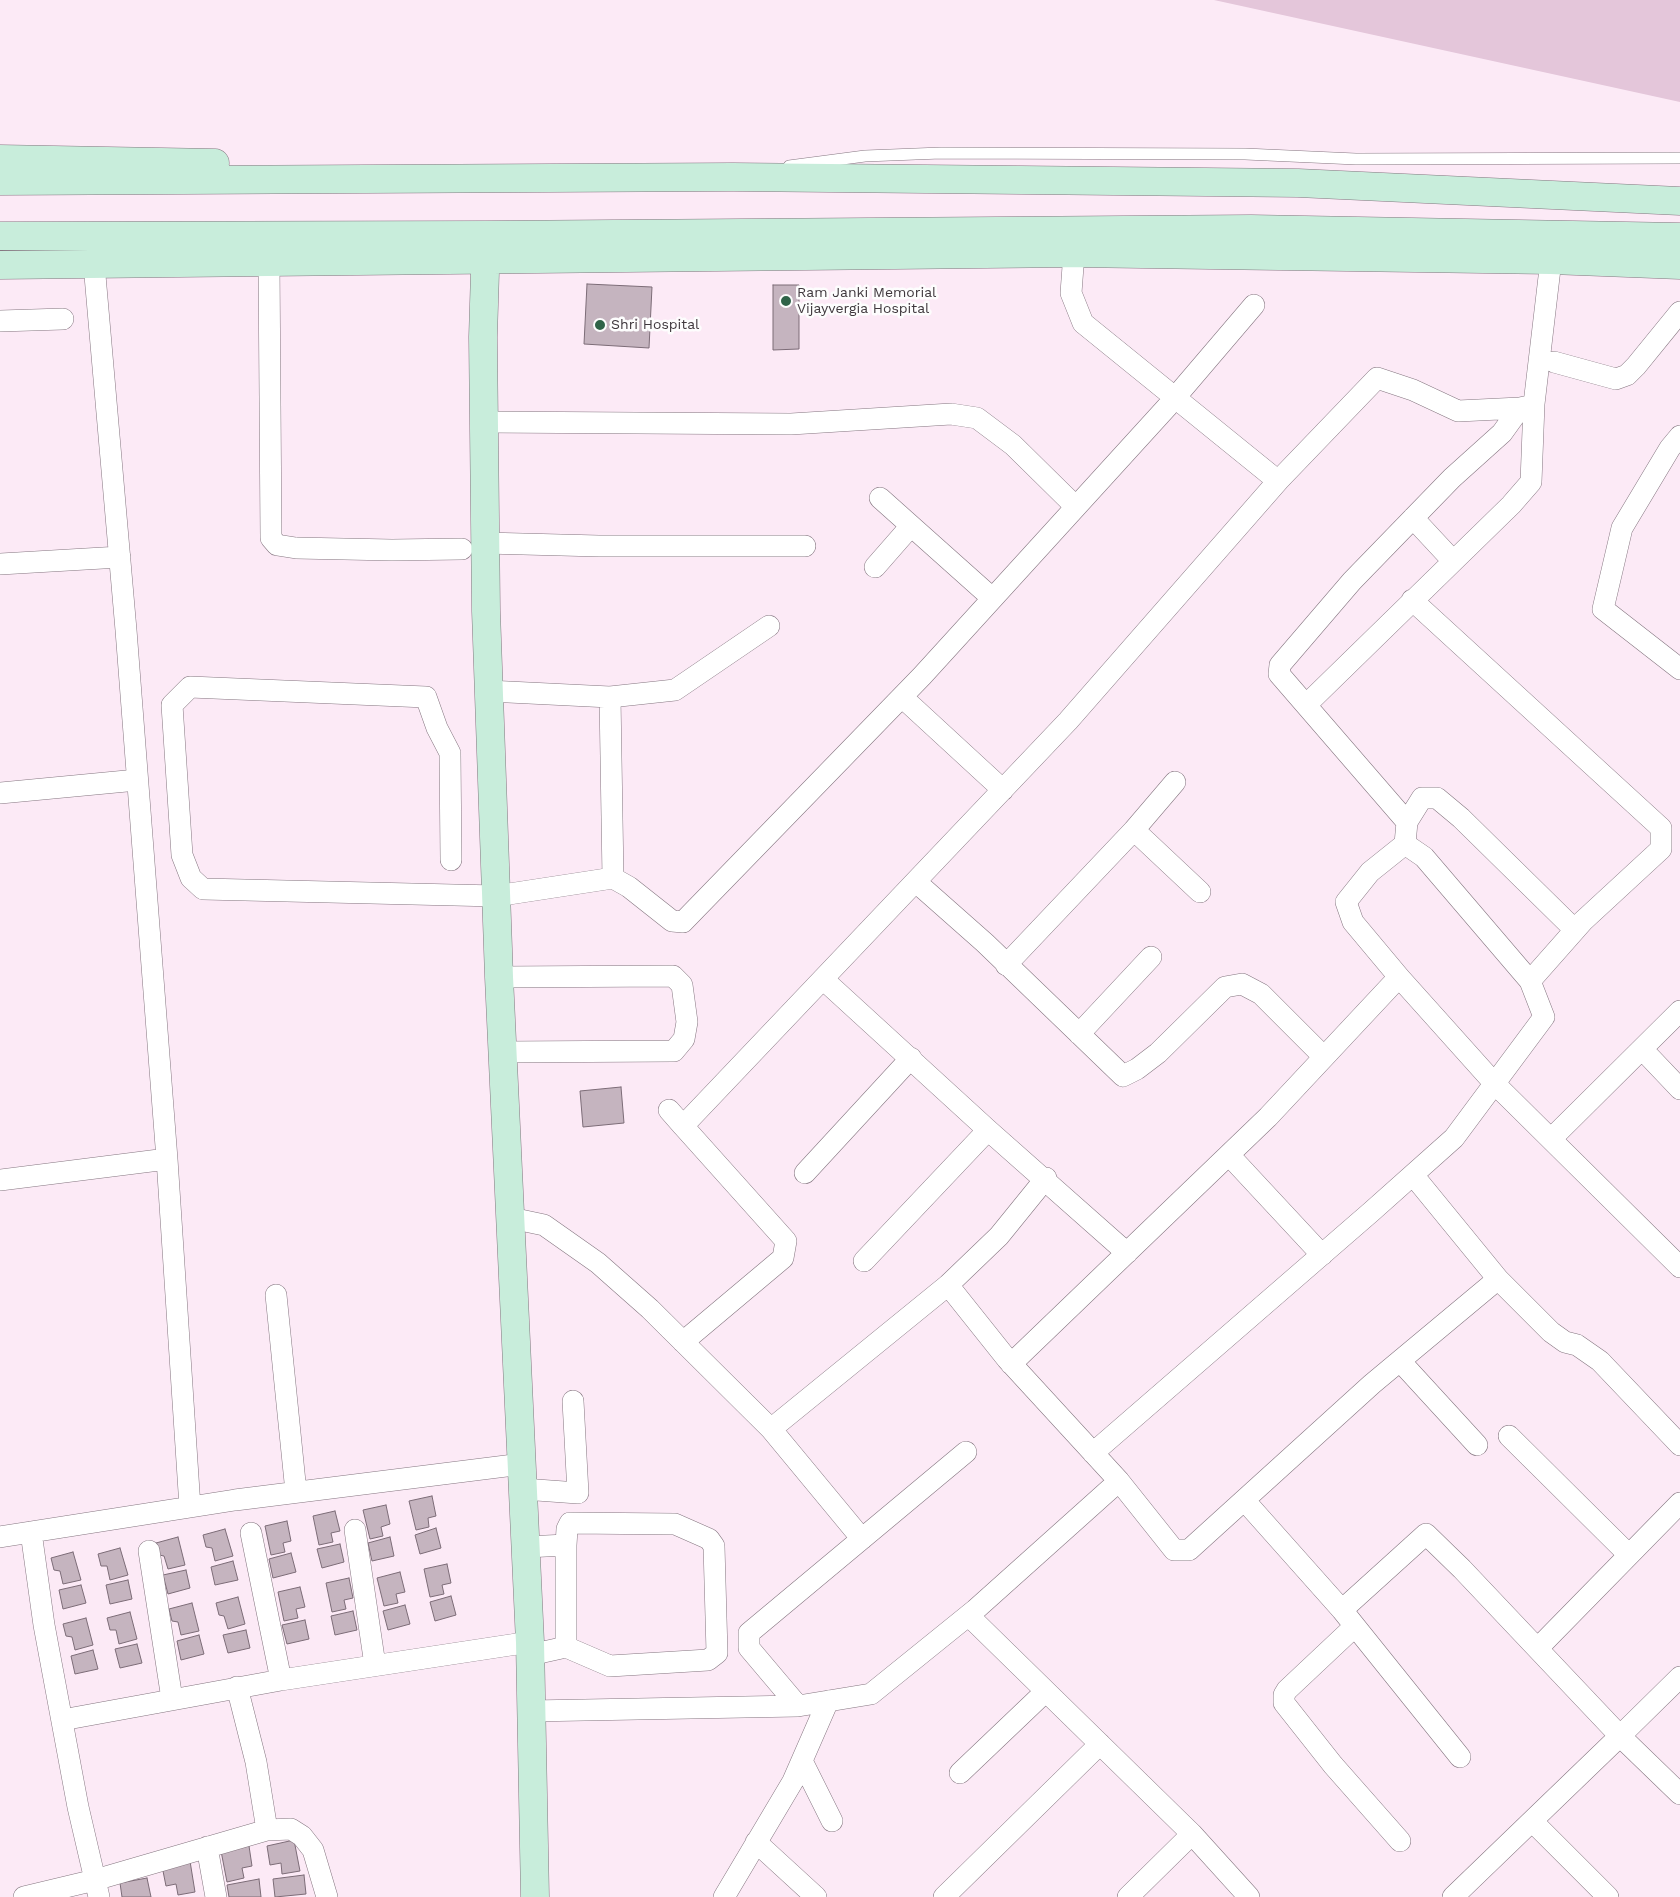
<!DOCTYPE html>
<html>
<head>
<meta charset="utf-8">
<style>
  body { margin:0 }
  canvas { display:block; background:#fceaf6 }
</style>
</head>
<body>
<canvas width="1680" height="1897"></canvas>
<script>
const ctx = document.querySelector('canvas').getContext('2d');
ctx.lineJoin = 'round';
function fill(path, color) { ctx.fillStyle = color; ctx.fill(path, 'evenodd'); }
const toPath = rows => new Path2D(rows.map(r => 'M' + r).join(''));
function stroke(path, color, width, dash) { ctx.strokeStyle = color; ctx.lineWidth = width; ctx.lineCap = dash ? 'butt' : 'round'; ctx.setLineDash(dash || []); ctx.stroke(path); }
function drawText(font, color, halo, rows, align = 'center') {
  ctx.font = font + ' "Work Sans",sans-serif'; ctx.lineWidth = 5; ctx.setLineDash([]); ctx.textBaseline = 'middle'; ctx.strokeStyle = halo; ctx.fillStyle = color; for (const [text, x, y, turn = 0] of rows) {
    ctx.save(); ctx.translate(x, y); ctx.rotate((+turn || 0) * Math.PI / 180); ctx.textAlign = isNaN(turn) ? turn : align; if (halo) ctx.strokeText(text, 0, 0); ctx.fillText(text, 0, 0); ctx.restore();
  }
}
const green = toPath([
  [1214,0,1680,0,1680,102]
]);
const building = toPath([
  [587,284,652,287,649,348,584,344,587,284],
  [773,285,799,285,799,349,773,350,773,285],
  [621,1087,624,1123,583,1127,580,1091,621,1087],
  [432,1496,436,1516,428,1518,429,1527,416,1530,409,1501,432,1496],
  [386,1505,390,1524,381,1527,383,1536,370,1539,363,1510,386,1505],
  [335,1511,340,1531,331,1533,333,1542,319,1545,313,1516,335,1511],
  [287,1521,291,1541,283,1543,285,1552,271,1555,265,1526,287,1521],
  [436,1528,441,1548,420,1554,415,1535,436,1528],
  [225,1529,233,1556,215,1561,212,1548,206,1547,203,1535,225,1529],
  [178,1537,185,1565,168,1569,164,1556,159,1555,156,1543,178,1537],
  [390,1537,394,1556,372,1561,368,1543,390,1537],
  [340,1544,344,1562,322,1568,317,1549,340,1544],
  [120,1548,128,1575,110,1580,107,1566,101,1566,98,1554,120,1548],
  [73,1552,81,1580,63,1584,60,1571,54,1570,51,1558,73,1552],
  [291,1553,296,1572,273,1578,269,1559,291,1553],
  [233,1561,238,1580,215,1585,211,1567,233,1561],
  [447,1564,451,1583,442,1585,444,1594,430,1597,424,1569,447,1564],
  [186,1570,190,1588,168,1594,163,1575,186,1570],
  [400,1572,405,1592,396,1594,398,1603,384,1606,377,1578,400,1572],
  [349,1578,353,1598,344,1600,346,1609,332,1612,326,1583,349,1578],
  [128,1580,132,1599,110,1604,106,1585,128,1580],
  [81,1585,86,1603,63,1609,59,1590,81,1585],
  [300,1587,305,1607,296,1609,298,1618,284,1621,278,1592,300,1587],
  [451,1596,456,1615,435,1621,430,1602,451,1596],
  [238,1597,245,1624,228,1629,224,1616,219,1615,216,1603,238,1597],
  [192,1603,199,1631,181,1635,178,1622,172,1621,169,1609,192,1603],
  [405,1605,410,1624,388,1630,383,1611,405,1605],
  [353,1611,357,1630,335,1635,331,1616,353,1611],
  [130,1612,137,1639,119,1644,116,1630,110,1630,107,1618,130,1612],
  [86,1618,93,1645,75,1650,72,1637,66,1636,63,1624,86,1618],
  [305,1620,309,1639,287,1644,282,1625,305,1620],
  [246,1630,250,1648,228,1653,223,1635,246,1630],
  [199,1635,204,1654,181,1660,177,1641,199,1635],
  [137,1644,142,1663,120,1668,115,1649,137,1644],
  [93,1650,98,1669,75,1674,71,1656,93,1650],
  [294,1840,300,1871,282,1874,281,1863,270,1865,267,1846,294,1840],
  [249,1846,252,1866,242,1868,244,1878,227,1882,221,1851,249,1846],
  [190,1861,195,1892,178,1895,176,1884,166,1886,162,1866,190,1861],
  [304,1875,306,1894,275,1897,273,1879,304,1875],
  [147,1878,151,1897,122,1897,120,1883,147,1878],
  [259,1879,261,1897,229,1897,227,1885,259,1879]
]);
const lane = toPath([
  [789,166,865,156,941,153,1245,154,1356,159,1680,158]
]);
const street = toPath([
  [1074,253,1071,293,1083,323,1278,481],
  [269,262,271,538,277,545,296,548,392,550,462,549],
  [94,264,126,630,167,1159,190,1507],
  [0,321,63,319],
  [1554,362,1616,379,1627,375,1636,366,1680,312],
  [483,422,791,424,951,414,977,418,1013,445,1076,507],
  [1680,436,1670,448,1622,528,1603,609,1680,669],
  [880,498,992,598],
  [1413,518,1453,561],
  [485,543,599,546,805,546],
  [0,564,120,557],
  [875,567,910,527],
  [1412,600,1661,828,1661,849,1583,921,1530,981],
  [488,691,610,697,675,690,769,626],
  [610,697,613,878],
  [902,697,1003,790],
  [1306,705,1511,505,1531,482,1534,404,1551,260],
  [0,793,137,780],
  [1407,822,1279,674,1280,665,1352,581,1452,478,1502,433,1520,408,1529,406],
  [1134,830,1175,782],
  [451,860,450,753,437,728,426,697,190,687,172,705,182,855,191,878,203,889,496,896,613,878,629,887,672,921,683,922,922,676,1167,407,1254,305],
  [916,882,985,943,1123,1076,1137,1069,1158,1053,1225,987,1242,984,1261,994,1324,1057],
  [1575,930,1461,818,1437,798,1422,798,1407,822,1405,844,1370,872,1346,902,1353,922,1399,977,1494,1083,1680,1267],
  [1006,965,1134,830,1200,892],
  [499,977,673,976,682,985,687,1022,684,1039,674,1051,502,1052],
  [824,980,988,1130,1127,1253],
  [1079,1034,1151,957],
  [1642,1049,1680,1089],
  [669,1110,683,1126],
  [1551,1139,1680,1011],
  [1229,1155,1322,1255],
  [805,1173,911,1058],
  [0,1180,167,1159],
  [511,1218,544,1225,598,1263,650,1309,771,1429,862,1539],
  [864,1261,988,1130],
  [1498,1279,1551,1332,1565,1342,1577,1345,1600,1361,1680,1445],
  [948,1285,1007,1359,1119,1481,1174,1550,1189,1550,1372,1384,1498,1279,1413,1175],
  [276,1295,296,1492],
  [683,1342,783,1258,786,1241,683,1126,1068,721,1278,481,1377,378,1413,390,1458,411,1520,408],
  [1400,1361,1477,1445],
  [1011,1364,1268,1117,1399,977],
  [771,1429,948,1285,999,1236,1046,1178],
  [1509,1436,1629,1555],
  [1093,1453,1371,1212,1454,1138,1544,1017,1530,981,1424,857,1405,844],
  [523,1489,578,1493,573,1401],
  [1245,1501,1342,1610,1460,1757],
  [355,1530,375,1665],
  [31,1532,44,1625,78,1807,99,1897],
  [251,1533,281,1680],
  [0,1537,235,1500,522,1464],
  [526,1547,566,1545,566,1647],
  [149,1551,172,1699],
  [1342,1610,1426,1534,1462,1569,1620,1736,1453,1897],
  [969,1616,1192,1834,1249,1897],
  [1354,1627,1287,1690,1284,1695,1284,1703,1333,1765,1400,1841],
  [1538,1648,1680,1503],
  [530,1655,566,1647,610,1666,708,1660,717,1653,714,1546,709,1539,675,1524,570,1523,567,1529,566,1545],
  [1680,1677,1620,1736,1680,1794],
  [237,1687,256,1762,267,1830],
  [798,1706,749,1648,749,1633,966,1452],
  [531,1711,798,1706,871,1694,975,1610,1119,1481],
  [62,1720,281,1680,530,1642],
  [802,1761,832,1821],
  [960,1773,1045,1692],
  [1532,1821,1608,1897],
  [756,1842,816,1897],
  [207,1847,216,1897],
  [24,1897,95,1880,267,1830,291,1829,302,1836,313,1850,327,1897],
  [724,1897,793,1781,828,1701],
  [944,1897,1100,1744],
  [1128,1897,1192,1834]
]);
const secondary = toPath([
  [0,159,215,163],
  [0,181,733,177,1021,180,1298,183,1680,201],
  [0,236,486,235,1251,229,1680,237],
  [486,239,483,337,486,611,499,977,530,1642,535,1897],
  [0,265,1074,253,1551,260,1680,265]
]);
const markers = [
  [786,301,6,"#2f6348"],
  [600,325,6,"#2f6348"]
];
const poiNames = [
  ["Ram Janki Memorial",797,293],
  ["Vijayvergia Hospital",797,309],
  ["Shri Hospital",611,325]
];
fill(green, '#e4c6da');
fill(building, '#c5b4bf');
stroke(building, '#7c6c77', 1);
stroke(lane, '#857680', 12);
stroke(street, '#857680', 22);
stroke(secondary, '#857680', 29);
stroke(lane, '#fff', 11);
stroke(street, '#fff', 21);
stroke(secondary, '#c8eddb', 28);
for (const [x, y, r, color] of markers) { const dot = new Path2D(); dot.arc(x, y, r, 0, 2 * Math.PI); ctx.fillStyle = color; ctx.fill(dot); stroke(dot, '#fdfdfd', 2); }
drawText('14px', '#3f383d', '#fdfdfd', poiNames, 'left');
</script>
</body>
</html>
